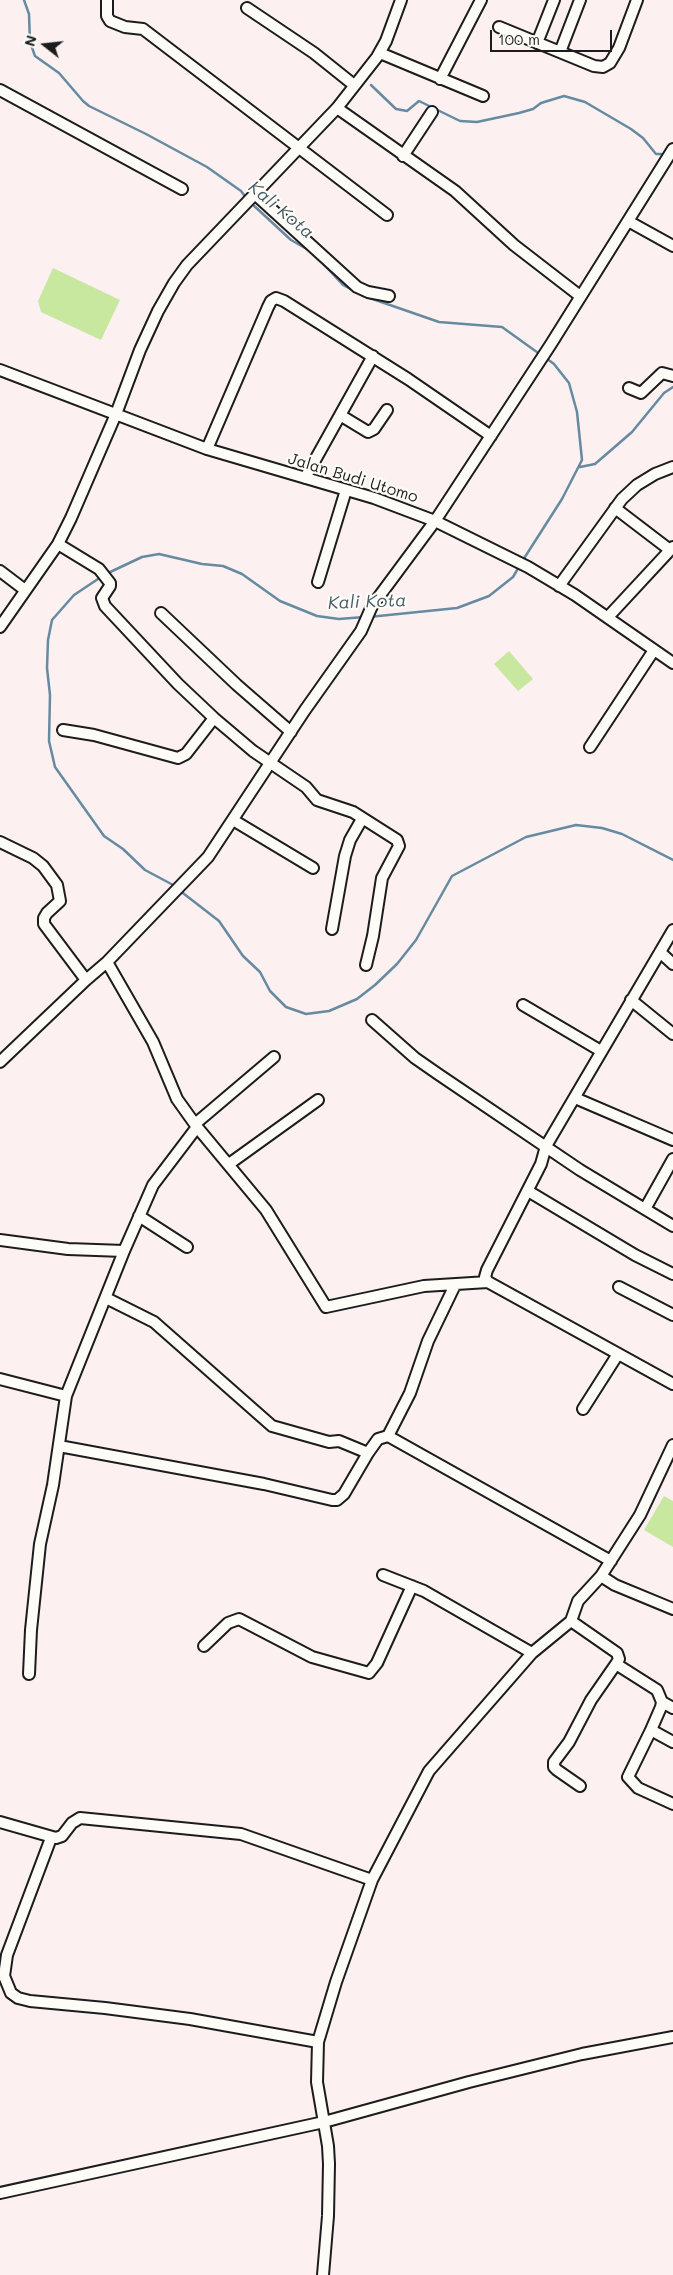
<!DOCTYPE html>
<html>
<head>
<meta charset="utf-8">
<style>
  body { margin:0 }
  #map { position:relative; width:673px; height:2275px; overflow:hidden; background:#fcf0f1; font-family:Mali,sans-serif }
  canvas { display:block }
  .north { position:absolute; left:20px; top:20px; width:50px; height:50px; -webkit-text-stroke:4px #fdfcf7; paint-order:stroke; rotate:286deg; font-size:14px; font-weight:700; line-height:20px; text-align:center; color:#1c1c1c }
  .north::after { content:''; display:block; margin:auto; width:18px; height:22px; background:#1c1c1c; clip-path:polygon(50% 0,100% 100%,50% 72%,0 100%) }
  .scale { position:absolute; left:490px; top:30px; width:122px; height:22px; box-sizing:border-box; border:2px solid #1c1c1c; border-top:0; padding-left:6px; font-size:15px; line-height:18px; white-space:nowrap; color:#1c1c1c; -webkit-text-stroke:4px #fdfcf7; paint-order:stroke }
</style>
</head>
<body>
<div id="map">
<canvas width="673" height="2275"></canvas>
<div class="north">N</div>
<div class="scale">100 m</div>
</div>
<script>
const ctx = document.querySelector('canvas').getContext('2d');
ctx.lineJoin = 'round';
function fill(path, color) { ctx.fillStyle = color; ctx.fill(path, 'evenodd'); }
const toPath = rows => new Path2D(rows.map(r => 'M' + r).join(''));
function stroke(path, color, width, dash) { ctx.strokeStyle = color; ctx.lineWidth = width; ctx.lineCap = dash ? 'butt' : 'round'; ctx.setLineDash(dash || []); ctx.stroke(path); }
function drawText(font, color, halo, rows, align = 'center') {
  ctx.font = font + ' Mali,sans-serif'; ctx.lineWidth = 4.5; ctx.setLineDash([]); ctx.textBaseline = 'middle'; ctx.strokeStyle = halo; ctx.fillStyle = color; for (const [text, x, y, turn = 0] of rows) {
    ctx.save(); ctx.translate(x, y); ctx.rotate((+turn || 0) * Math.PI / 180); ctx.textAlign = isNaN(turn) ? turn : align; if (halo) ctx.strokeText(text, 0, 0); ctx.fillText(text, 0, 0); ctx.restore();
  }
}
const green = toPath([
  [53,268,120,300,101,340,41,312,38,301],
  [509,651,533,679,518,691,494,664],
  [664,1496,673,1501,673,1547,644,1530]
]);
const stream = toPath([
  [24,0,29,14,30,42,35,56,59,73,83,101,89,106,146,134,207,167,241,191,247,199],
  [371,85,396,109,407,111,419,101,460,121,477,122,519,113,533,109,541,103,564,96,585,102,631,129,643,138,656,154,661,154],
  [251,203,291,240,312,252],
  [316,256,343,285,364,296,439,322,502,327,541,355],
  [580,467,595,464,632,432,664,393,673,387],
  [523,560,562,499,582,460,577,412,569,383,554,364,546,358],
  [106,574,142,557,159,554,202,564,223,566,242,574,280,601,317,616,339,619,364,617],
  [101,577,74,595,52,620,48,640,47,668,50,695,49,741,55,767,104,836,123,849,145,870,175,886],
  [369,617,457,608,489,596,513,577,520,565],
  [179,890,219,921,243,956,260,972,270,991,286,1007,306,1014,329,1011,357,999,375,985,397,964,416,940,452,876,526,837,576,825,602,828,622,834,673,860]
]);
const minor = toPath([
  [107,0,107,16,110,21,125,27,143,29,387,215],
  [247,8,314,53,354,85],
  [499,27,594,66,603,67,610,63,619,48,637,0],
  [537,43,554,0],
  [560,52,580,0],
  [380,53,483,96],
  [440,79,481,0],
  [0,90,182,189],
  [337,108,455,191,514,245,580,296],
  [403,156,432,112],
  [256,195,357,287,368,292,389,296],
  [628,221,673,246],
  [0,370,207,449,374,498,435,521,528,567,575,595,673,663],
  [629,388,641,393,662,373,673,376],
  [340,415,368,432,374,429,387,410],
  [207,449,268,307,271,301,276,298,284,301,408,379,491,436],
  [305,478,373,356],
  [615,508,670,550],
  [58,544,99,569,110,583,110,586,102,598,105,606,178,684,214,718,253,751,306,787,317,800,353,812,397,840,399,846,382,878,373,936,366,965],
  [0,571,25,590],
  [318,582,346,490],
  [559,586,622,499,637,485,655,474,673,467],
  [161,613,237,685,291,732],
  [608,617,673,547],
  [0,627,58,544,71,518,116,414,140,350,158,311,174,283,187,265,337,108,377,57,386,41,401,0],
  [63,730,94,735,178,758,186,754,214,718],
  [590,747,654,650],
  [233,820,313,868],
  [0,842,33,858,43,866,57,885,60,901,47,913,44,918,44,924,86,980,107,962,208,857,305,710,361,631,372,606,435,521,551,344,673,149],
  [332,929,345,856,350,840,362,819],
  [673,930,546,1146,541,1164,487,1270,485,1277,488,1282,673,1384],
  [660,952,673,964],
  [107,962,153,1042,177,1099,197,1127,266,1210,326,1307,424,1286,488,1282],
  [631,1000,673,1034],
  [523,1005,601,1051],
  [372,1020,415,1058,438,1074,580,1170,673,1226],
  [0,1062,86,980],
  [575,1098,673,1140],
  [195,1124,274,1057],
  [229,1164,318,1100],
  [528,1191,635,1255,673,1274],
  [645,1209,673,1159],
  [139,1216,187,1247],
  [0,1240,68,1249,124,1251],
  [619,1287,673,1315],
  [106,1298,154,1322,272,1426,329,1442,339,1441,368,1453,378,1439,388,1436,611,1561],
  [0,1379,66,1396],
  [583,1409,618,1354],
  [388,1436,410,1393,428,1341,455,1285],
  [59,1446,264,1484,332,1500,337,1500,344,1494,368,1453],
  [383,1575,424,1591,532,1653],
  [601,1576,615,1585,673,1609],
  [571,1621,617,1653,619,1659,616,1664,657,1690,662,1702,661,1707,651,1730],
  [204,1646,228,1623,239,1619,312,1657,369,1673,377,1663,412,1586],
  [29,1674,31,1630,40,1544,53,1485,66,1396,124,1251,153,1185,197,1127],
  [662,1702,673,1708],
  [673,1742,651,1730,628,1777,638,1788,673,1804],
  [580,1786,557,1770,554,1767,554,1762,569,1742,591,1700,616,1664],
  [0,1822,56,1838,62,1836,72,1823,80,1818,241,1834,372,1880],
  [51,1838,7,1955,4,1976,11,1993,18,1998,30,2001,105,2008,190,2019,318,2042],
  [0,2193,324,2122,469,2082,582,2054,673,2037],
  [323,2275,328,2216,329,2164,328,2146,317,2082,318,2042,336,1982,372,1880,429,1771,532,1653,571,1621,578,1601,601,1576,640,1515,673,1445]
]);
const streetNames = [
  ["Jalan Budi Utomo",353,478,17]
];
const waterNames = [
  ["Kali Kota",281,210,40],
  ["Kali Kota",367,602,-2]
];
fill(green, '#c8e79f');
stroke(stream, '#668aa0', 2.5);
stroke(minor, '#1c1c1c', 14);
stroke(minor, '#fdfcf7', 10);
drawText('16px', '#1c1c1c', '#fdfcf7', streetNames);
drawText('italic 18px', '#475c69', '#fdfcf7', waterNames);
</script>
</body>
</html>
